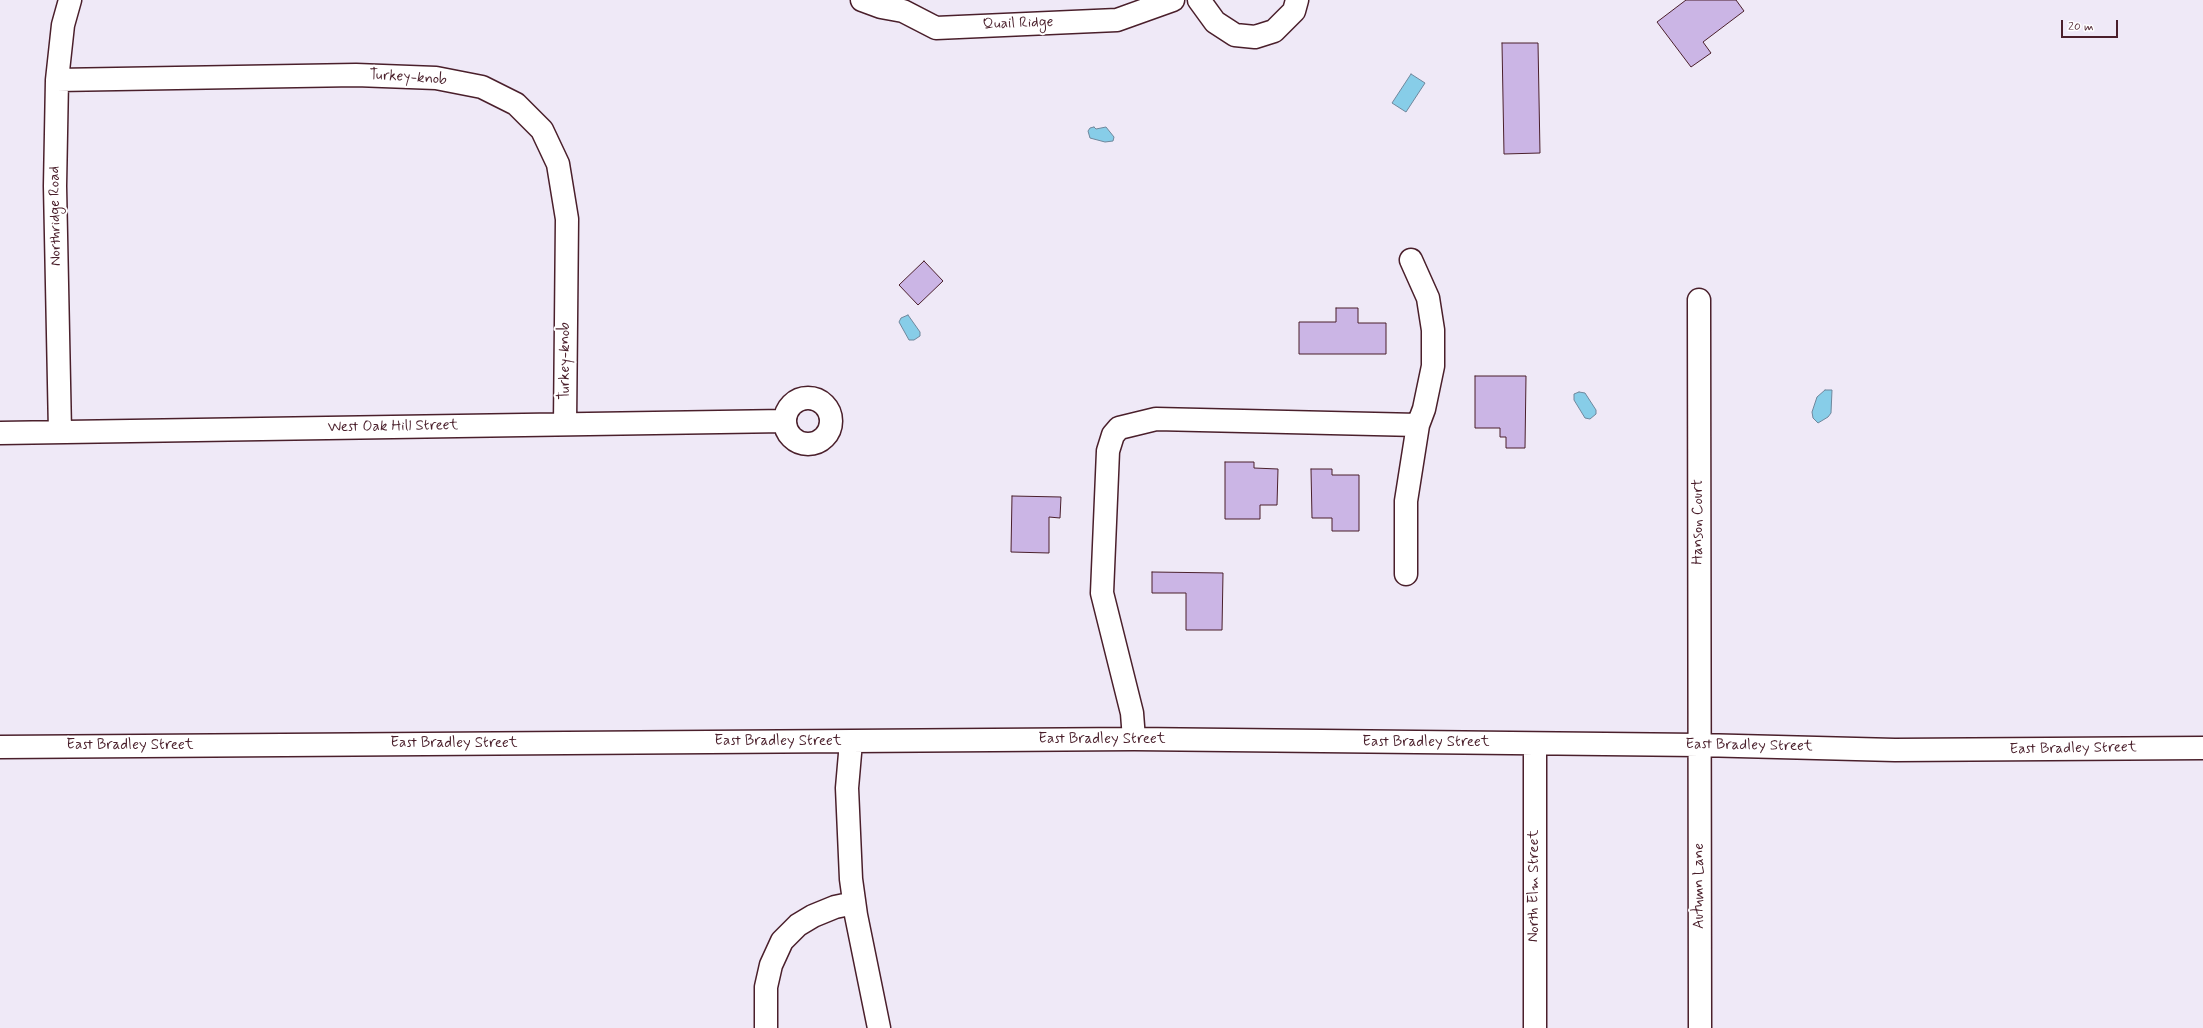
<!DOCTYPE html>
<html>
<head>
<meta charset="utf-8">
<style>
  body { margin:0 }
  #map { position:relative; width:2203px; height:1028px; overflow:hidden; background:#efe9f7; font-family:Mynerve,sans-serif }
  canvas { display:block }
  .scale { position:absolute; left:2061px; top:20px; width:57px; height:18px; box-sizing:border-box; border:2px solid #4a1f2b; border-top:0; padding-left:5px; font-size:12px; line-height:14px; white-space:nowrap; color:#4a1f2b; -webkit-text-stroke:3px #fff; paint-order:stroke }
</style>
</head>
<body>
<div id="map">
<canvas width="2203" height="1028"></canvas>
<div class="scale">20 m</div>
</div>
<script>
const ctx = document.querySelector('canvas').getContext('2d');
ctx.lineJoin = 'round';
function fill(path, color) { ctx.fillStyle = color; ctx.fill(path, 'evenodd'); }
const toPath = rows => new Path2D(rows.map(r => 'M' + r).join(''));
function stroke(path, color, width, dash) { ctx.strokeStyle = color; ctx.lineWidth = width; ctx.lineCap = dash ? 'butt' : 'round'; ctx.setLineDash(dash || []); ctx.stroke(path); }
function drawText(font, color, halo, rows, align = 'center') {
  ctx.font = font + ' Mynerve,sans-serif'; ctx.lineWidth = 4; ctx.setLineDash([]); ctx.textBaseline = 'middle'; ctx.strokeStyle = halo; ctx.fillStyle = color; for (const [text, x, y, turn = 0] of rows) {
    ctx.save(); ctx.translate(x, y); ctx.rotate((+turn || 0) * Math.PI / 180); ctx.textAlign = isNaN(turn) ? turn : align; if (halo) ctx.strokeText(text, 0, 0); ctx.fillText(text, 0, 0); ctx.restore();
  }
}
const water = toPath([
  [1411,74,1425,83,1406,112,1392,103,1411,74],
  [1094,127,1096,129,1106,127,1114,137,1113,141,1105,142,1090,138,1088,131,1090,128,1094,127],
  [908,315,920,332,920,336,914,340,909,340,899,322,901,318,908,315],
  [1825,390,1832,390,1831,413,1828,417,1818,423,1813,418,1812,412,1817,397,1825,390],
  [1579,392,1585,393,1596,410,1596,414,1590,419,1585,418,1574,400,1574,394,1579,392]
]);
const building = toPath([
  [1686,0,1736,0,1744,11,1703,42,1711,53,1691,67,1657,22,1686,0],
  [1502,43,1538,43,1540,153,1504,154,1502,43],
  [924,261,943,281,918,305,899,285,924,261],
  [1336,308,1358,308,1358,323,1386,323,1386,354,1299,354,1299,322,1336,322,1336,308],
  [1475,376,1526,376,1525,448,1506,448,1506,437,1500,437,1500,428,1475,428,1475,376],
  [1225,462,1254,462,1254,468,1278,469,1277,505,1260,505,1260,519,1225,519,1225,462],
  [1311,469,1332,469,1332,475,1359,475,1359,531,1332,531,1332,518,1312,518,1311,469],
  [1012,496,1061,497,1060,518,1049,517,1049,553,1011,552,1012,496],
  [1152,572,1223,573,1222,630,1186,630,1186,593,1152,593,1152,572]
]);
const minor = toPath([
  [862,0,881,7,903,11,936,28,1117,20,1173,0],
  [1199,0,1215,22,1235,35,1255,37,1274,31,1294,11,1297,0],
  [57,80,356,75,436,78,482,87,516,104,542,130,558,164,567,219,565,424],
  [1699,300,1700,1028],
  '785 421a23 23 0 1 1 46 0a23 23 0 1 1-46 0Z',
  [60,432,55,186,57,80,63,25,70,0],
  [0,433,785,421],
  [1406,574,1406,501,1418,425,1424,409,1433,366,1433,330,1428,298,1411,260],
  [1134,739,1132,713,1102,593,1108,451,1113,435,1119,428,1156,419,1418,425],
  [851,742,847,788,851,879,856,915,879,1028],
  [0,747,1134,739,1699,745,1895,750,2203,748],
  [766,1028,766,987,771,965,782,941,798,925,813,916,835,907,854,903],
  [1535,1028,1535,744]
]);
const streetNames = [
  ["Quail Ridge",1018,24,-2],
  ["Turkey-knob",408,78,4],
  ["Northridge Road",56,216,-91],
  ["Turkey-knob",566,361,-90],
  ["West Oak Hill Street",393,427,-1],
  ["Hanson Court",1699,522,-90],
  ["East Bradley Street",1102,740],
  ["East Bradley Street",778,742],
  ["East Bradley Street",1426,743],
  ["East Bradley Street",454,744],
  ["East Bradley Street",130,746],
  ["East Bradley Street",1749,746,1],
  ["East Bradley Street",2073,749,-1],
  ["North Elm Street",1535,886,-90],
  ["Autumn Lane",1700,886,-90]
];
fill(water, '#87cde8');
stroke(water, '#6f879c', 1);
fill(building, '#cbb5e5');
stroke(building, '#4a1f2b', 1);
stroke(minor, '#4a1f2b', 25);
stroke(minor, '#fff', 22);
drawText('15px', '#4a1f2b', '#fff', streetNames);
</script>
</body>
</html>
